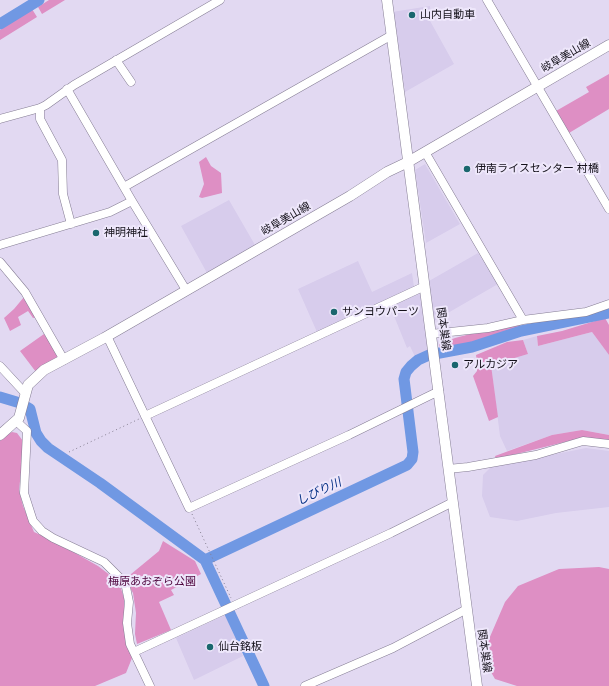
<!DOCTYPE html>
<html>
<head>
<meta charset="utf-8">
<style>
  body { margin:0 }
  canvas { display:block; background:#e2d9f2 }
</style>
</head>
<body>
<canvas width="609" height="686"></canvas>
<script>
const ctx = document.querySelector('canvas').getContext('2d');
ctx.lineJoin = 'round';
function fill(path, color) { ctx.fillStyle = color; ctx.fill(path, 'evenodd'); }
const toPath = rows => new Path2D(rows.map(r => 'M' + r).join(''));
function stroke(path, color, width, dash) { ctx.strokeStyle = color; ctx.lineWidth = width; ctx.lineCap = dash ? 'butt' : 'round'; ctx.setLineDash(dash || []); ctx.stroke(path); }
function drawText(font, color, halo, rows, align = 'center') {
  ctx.font = font + ' Arial,"Noto Sans JP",sans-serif'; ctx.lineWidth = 4; ctx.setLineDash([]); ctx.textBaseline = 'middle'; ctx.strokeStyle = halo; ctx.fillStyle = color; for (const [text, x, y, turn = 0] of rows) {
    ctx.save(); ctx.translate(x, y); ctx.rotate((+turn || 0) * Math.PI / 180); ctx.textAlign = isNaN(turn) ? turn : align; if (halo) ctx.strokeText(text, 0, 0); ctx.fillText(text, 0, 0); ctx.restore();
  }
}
const built = toPath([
  [430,6,431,18,429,19,454,64,405,92,395,24,392,12],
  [425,164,460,224,426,243,415,170],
  [229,200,255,245,207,273,181,226],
  [478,253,498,284,434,321,429,281],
  [358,261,372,292,412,273,414,287,317,332,298,289],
  [421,292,430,352,416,359,410,346,407,348,390,306],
  [592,332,609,355,609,435,582,430,552,435,507,451,500,436,491,365,528,354,523,340,537,336,538,346],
  [586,448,609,451,609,507,556,513,517,521,490,517,482,496,483,475,491,467],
  [225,615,243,656,194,680,176,638]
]);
const green = toPath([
  [49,0,65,0,42,14,38,7],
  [32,9,37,17,0,40,0,30],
  [609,74,609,109,569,133,556,111,589,92,586,87],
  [206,157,211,166,221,173,222,193,202,198,199,197,204,184,199,162],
  [24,297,37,317,33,318,28,311,18,317,21,325,10,331,4,318,14,309],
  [605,318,609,325,609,355,592,332,538,346,537,336,562,331],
  [520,325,521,328,440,352,439,344,455,338,478,332],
  [44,334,61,357,36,372,20,351],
  [523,340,528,354,491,365,498,417,489,421,473,376,477,371,477,362,476,355,507,342],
  [582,430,609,435,609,440,581,438,496,459,495,456,552,435],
  [12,432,17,433,23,441,24,446,19,490,23,506,34,532,52,540,98,566,119,582,124,598,124,628,132,658,126,673,95,686,0,686,0,441,3,437],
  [163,541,195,561,201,574,171,590,174,595,159,602,171,630,137,644,135,634,136,613,133,593,125,579,159,551],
  [599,567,609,569,609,686,517,686,495,679,484,660,486,646,505,602,518,586,559,569]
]);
const river = toPath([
  [0,24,39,0],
  [0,397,20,403,30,409,36,433,41,441,48,448,100,483,205,560,264,686],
  [205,560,407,465,412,459,413,452,404,379,406,372,411,366,418,360,429,355,472,347,521,331,609,313]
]);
const path = toPath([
  [69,452,139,419],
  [192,514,231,598]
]);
const minor = toPath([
  [487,0,609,209],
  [116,60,131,82],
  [67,89,132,201,186,290],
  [40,108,40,119,62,160,63,194,71,224],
  [0,119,40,108,46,105,74,85,220,0],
  [425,152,523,320],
  [124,187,392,35],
  [0,245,110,212,132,201],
  [0,262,25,292,64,360],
  [431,334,488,328,523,320,586,312,609,304],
  [107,336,189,508,349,435,439,391],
  [0,366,25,393],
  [145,416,425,286],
  [16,421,27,431,24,493,33,521,42,531,53,538,104,562,121,579,126,587,129,602,127,623,130,644,150,686],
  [448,469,468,467,536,455,583,441,609,444],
  [134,652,391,533,453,502],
  [305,686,393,648,467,609]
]);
const major = toPath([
  [387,0,477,686],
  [0,435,19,418,28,385,44,370,104,338,350,196,387,172,408,162,609,45]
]);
const markers = [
  [412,15,4,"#1a676e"],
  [467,169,4,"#1a676e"],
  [96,233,4,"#1a676e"],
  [334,312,4,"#1a676e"],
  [455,365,4,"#1a676e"],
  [210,647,4,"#1a676e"]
];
const poiNames = [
  ["山内自動車",420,15],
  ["伊南ライスセンター 村橋",475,169],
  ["神明神社",104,233],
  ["サンヨウパーツ",342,312],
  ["アルカジア",463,365],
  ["仙台銘板",218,647]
];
const streetNames = [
  ["岐阜美山線",566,56,-30],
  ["岐阜美山線",286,219,-30],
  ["関本巣線",443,329,82],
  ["関本巣線",484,651,82]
];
const parkNames = [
  ["梅原あおぞら公園",152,582]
];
const waterNames = [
  ["しびり川",319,492,-25]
];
fill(built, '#d7ccec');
fill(green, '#de8fc4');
stroke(river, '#7098e3', 11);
stroke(minor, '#857d94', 9);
stroke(major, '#857d94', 11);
stroke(path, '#847e90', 1, [1, 3]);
stroke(minor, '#fff', 8);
stroke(major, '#fff', 10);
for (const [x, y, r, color] of markers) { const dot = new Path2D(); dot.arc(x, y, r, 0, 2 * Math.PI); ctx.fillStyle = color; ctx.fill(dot); stroke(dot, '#eee7fb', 1.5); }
drawText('11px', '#14111a', '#eee7fb', poiNames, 'left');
drawText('11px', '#14111a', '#eee7fb', streetNames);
drawText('11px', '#4c023b', '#eee7fb', parkNames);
drawText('italic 12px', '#042f84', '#eee7fb', waterNames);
</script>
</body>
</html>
